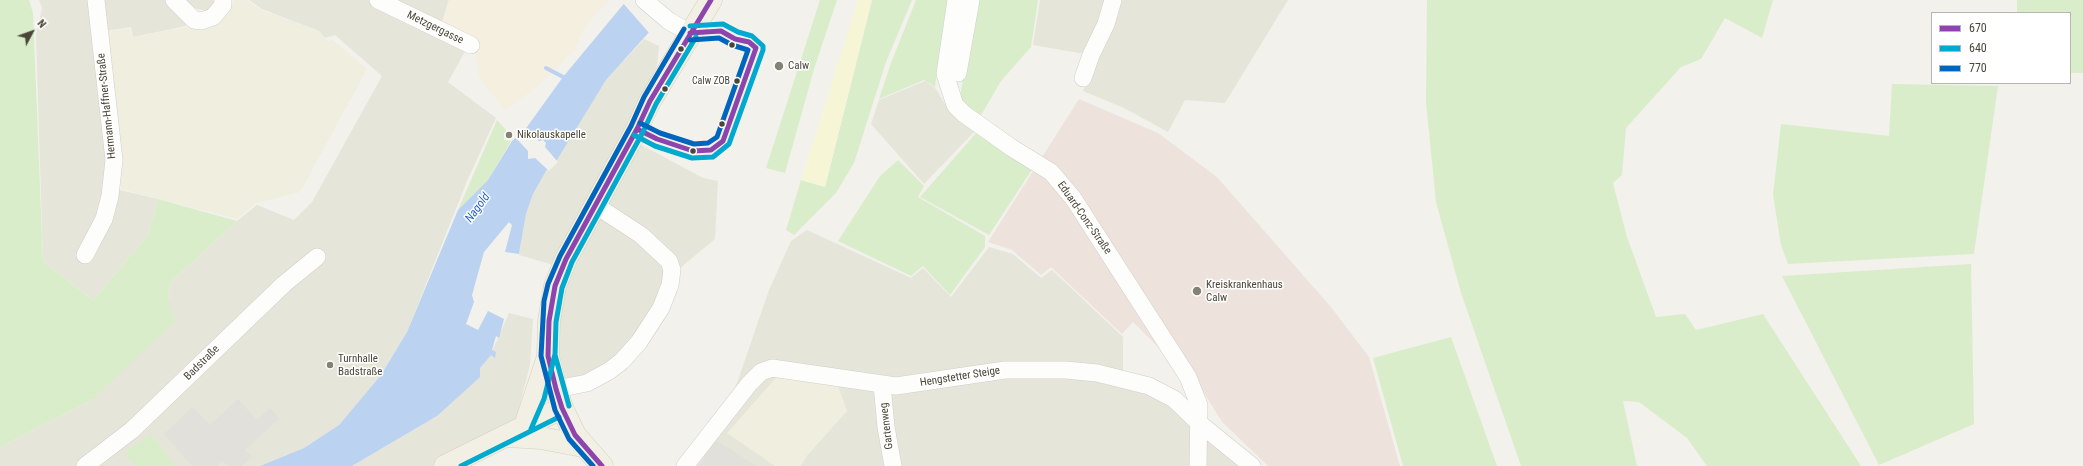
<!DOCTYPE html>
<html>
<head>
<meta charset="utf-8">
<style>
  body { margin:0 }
  #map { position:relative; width:2083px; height:466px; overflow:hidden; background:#f2f1ec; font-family:"Roboto Condensed",sans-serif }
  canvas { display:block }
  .legend { position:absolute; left:1931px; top:12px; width:140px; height:72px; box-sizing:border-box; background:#fff; border:1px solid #b6b5af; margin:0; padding:5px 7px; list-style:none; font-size:12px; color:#494537 }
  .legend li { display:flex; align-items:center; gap:8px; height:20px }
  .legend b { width:20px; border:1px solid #b6b5af }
  .north { position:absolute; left:12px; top:12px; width:40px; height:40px; -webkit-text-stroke:3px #fff; paint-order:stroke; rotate:49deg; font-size:11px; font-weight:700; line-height:16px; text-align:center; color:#494537 }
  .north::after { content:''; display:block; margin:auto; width:14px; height:18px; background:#494537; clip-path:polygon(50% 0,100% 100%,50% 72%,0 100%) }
</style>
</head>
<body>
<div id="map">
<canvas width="2083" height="466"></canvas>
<ul class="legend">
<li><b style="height:5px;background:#8e44ad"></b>670</li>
<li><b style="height:5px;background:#00a9ce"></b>640</li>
<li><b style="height:5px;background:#0065bd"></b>770</li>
</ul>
<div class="north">N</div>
</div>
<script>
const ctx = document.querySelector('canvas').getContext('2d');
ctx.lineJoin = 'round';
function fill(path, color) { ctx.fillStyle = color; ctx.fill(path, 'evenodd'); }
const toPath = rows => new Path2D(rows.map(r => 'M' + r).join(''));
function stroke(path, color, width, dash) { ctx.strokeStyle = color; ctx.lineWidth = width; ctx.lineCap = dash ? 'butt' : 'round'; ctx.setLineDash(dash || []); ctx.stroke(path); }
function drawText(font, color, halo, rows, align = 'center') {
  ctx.font = font + ' "Roboto Condensed",sans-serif'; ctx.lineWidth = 3; ctx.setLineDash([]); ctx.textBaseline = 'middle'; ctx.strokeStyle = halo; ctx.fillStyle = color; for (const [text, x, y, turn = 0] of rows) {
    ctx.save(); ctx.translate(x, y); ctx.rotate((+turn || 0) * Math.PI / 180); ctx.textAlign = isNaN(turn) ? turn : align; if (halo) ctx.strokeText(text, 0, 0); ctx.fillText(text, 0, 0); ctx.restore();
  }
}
const residential = toPath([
  [39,0,165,0,185,17,186,26,133,37,131,27,92,33,109,164,107,187,158,199,148,235,93,300,43,261,36,35,42,8],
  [183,0,215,0,215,10,211,12,190,7],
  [249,0,449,0,438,34,467,48,448,82,496,118,467,181,407,332,381,375,339,425,304,448,260,466,0,466,0,447,90,401,168,300,170,283,237,221,257,205,294,220,312,202,382,76,335,35,325,38,319,31,262,9],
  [1040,0,1288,0,1225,103,1185,100,1168,132,1124,108,1083,91,1096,56,1033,45],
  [644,39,659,46,657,66,623,135,703,178,718,181,715,239,668,278,634,343,592,376,566,379,556,341,562,293,571,270,519,255,526,214,533,194,546,171,557,160,596,96,606,80],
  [925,81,935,88,947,107,975,131,924,184,871,124,879,100],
  [807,230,911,278,923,268,951,297,989,247,1013,254,1041,278,1052,270,1123,337,1123,381,1168,401,1246,466,693,466,712,435,737,383,769,290,791,241],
  [509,313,533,319,530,365,516,420,461,449,471,466,352,466,437,416,491,354]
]);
const commercial = toPath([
  [449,0,609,0,588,22,579,39,576,49,536,88,505,110,479,77,475,53,438,34]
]);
const education = toPath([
  [234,0,247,0,261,10,319,31,327,41,333,40,367,69,300,192,256,203,237,219,121,189,121,162,106,32,130,28,132,37,187,27,205,30,218,25,227,15],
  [781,372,837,383,847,411,806,457,801,466,775,466,727,433]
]);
const medical = toPath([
  [1079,99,1158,133,1217,177,1331,307,1369,357,1400,466,1268,466,1222,422,1174,344,1162,351,1133,322,1122,334,1051,267,1041,275,1012,250,988,242]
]);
const green = toPath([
  [0,0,29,0,33,13,43,261,93,300,148,235,158,199,237,221,170,283,168,300,175,322,90,401,0,447],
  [820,0,837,0,814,69,785,173,766,168],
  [872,0,912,0,886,62,854,163,836,193,794,235,786,230,801,180,825,187],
  [916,0,947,0,935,87,924,80,879,99,891,63],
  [976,0,1038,0,1031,47,1001,81,980,117,959,104],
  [1427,0,1773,0,1762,38,1725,18,1701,59,1681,67,1626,128,1622,175,1613,183,1627,237,1656,317,1685,314,1696,330,1763,314,1861,466,1707,466,1687,438,1639,402,1623,401,1637,466,1521,466,1461,293,1436,202,1426,102],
  [2017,0,2083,0,2083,73,2070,73,2070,13,2017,13],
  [1892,84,1998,86,1974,254,1788,264,1781,245,1773,195,1781,124,1889,136],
  [497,120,506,130,504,135,504,140,511,141,488,180,458,210],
  [977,132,1033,168,989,235,920,197],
  [898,160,924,186,918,197,985,236,985,247,950,295,923,266,911,276,838,241,880,176],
  [1971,264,1974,424,1879,465,1782,276],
  [1451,337,1497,466,1403,466,1373,358],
  [151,434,175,466,134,466,124,453]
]);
const sand = toPath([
  [858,0,872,0,825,187,801,180]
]);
const parking = toPath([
  [238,399,257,420,270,408,279,418,245,450,252,457,242,466,228,466,223,461,217,466,192,466,164,434,193,407,210,425],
  [716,440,756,466,699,466]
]);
const water = toPath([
  [627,0,678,0,606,80,557,160,546,171,533,194,526,214,519,254,505,252,512,225,509,222,484,252,472,295,474,302,466,324,478,330,488,311,504,319,499,338,496,336,492,350,496,352,495,358,491,355,480,368,480,377,437,416,352,466,260,466,304,448,339,425,381,375,407,332,458,210,488,180,512,141,527,127,563,77]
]);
const pier = toPath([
  [624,0,680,0,650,34,622,2],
  [524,126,539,141,543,140,546,143,545,147,558,162,549,171,535,158,528,159,528,151,514,136]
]);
const stream = toPath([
  [546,68,567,79]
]);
const minor = toPath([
  [174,0,194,20,201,21,213,17,223,5,223,0],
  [378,0,471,45],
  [644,0,669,21,690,33],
  [956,0,945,74,955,105,964,114,1012,148,1051,172,1073,198,1188,377,1199,405,1198,466],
  [958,73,971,0],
  [1083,78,1091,55,1106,24,1113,0],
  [85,255,104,219,110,196,114,160,96,0],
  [882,385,886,427,893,466],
  [556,389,587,383,609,371,622,361,639,342,661,308,670,285,672,270,669,261,641,235,595,205],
  [85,466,132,430,284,284,317,257],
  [685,466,749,384,761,372,772,368,896,386,1005,370,1066,370,1097,373,1149,386,1174,399,1199,423,1252,466]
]);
const major = toPath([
  [525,426,548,357],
  [508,436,541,438,583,446],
  [445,466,562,408],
  [602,466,575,435,562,408,556,389,548,356,549,321,555,286,566,259,637,129,650,101,711,0]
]);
const bus1 = toPath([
  [637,129,657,139,693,151,711,150,723,141,756,48,749,42,735,39,721,31,690,33],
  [602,466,575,435,562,408,556,389,548,356,549,321,555,286,566,259,637,129,650,101,711,0]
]);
const bus2 = toPath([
  [634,135,655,146,692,158,713,157,729,144,763,50,763,46,752,36,738,32,723,24,690,26],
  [569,406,555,355,556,322,562,288,572,262,643,132,656,104,696,37],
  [531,429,544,399,555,354],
  [461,466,559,417]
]);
const bus3 = toPath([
  [640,123,660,133,694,144,708,143,717,137,748,50,732,45,719,38,690,40],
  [593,466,569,439,555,410,541,356,544,301,548,284,560,256,631,126,644,97,684,29]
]);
const markers = [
  [732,45,3.5,"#494537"],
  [681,49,3.5,"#494537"],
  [779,66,5,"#848176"],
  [737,81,3.5,"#494537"],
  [665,89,3.5,"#494537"],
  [722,124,3.5,"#494537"],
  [509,135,4,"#848176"],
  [693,151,3.5,"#494537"],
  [1197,291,5,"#848176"],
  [330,365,4,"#848176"]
];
const busNames = [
  ["Calw ZOB",730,81]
];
const streetNames = [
  ["Metzgergasse",435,28,26],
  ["Hermann-Haffner-Straße",107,106,-96],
  ["Eduard-Conz-Straße",1084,218,55],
  ["Badstraße",202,363,-45],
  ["Hengstetter Steige",960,377,-9],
  ["Gartenweg",887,426,-97]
];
const poiNames = [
  ["Calw",788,66],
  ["Nikolauskapelle",517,135],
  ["Kreiskrankenhaus",1206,285],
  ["Calw",1206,298],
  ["Turnhalle",338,359],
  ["Badstraße",338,372]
];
const waterNames = [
  ["Nagold",478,208,-54]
];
fill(residential, '#e6e5d9');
fill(commercial, '#f5efdf');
fill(education, '#f0eede');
fill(medical, '#ede3dc');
fill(green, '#daedcb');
fill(sand, '#f6f5d6');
fill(parking, '#e1e0db');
fill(water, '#bbd2f1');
fill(pier, '#f2f1ec');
stroke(stream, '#bbd2f1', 4);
stroke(minor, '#d0cfc9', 18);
stroke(major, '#d5d1b8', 23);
stroke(minor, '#fdfdfc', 17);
stroke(major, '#f2f0e4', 22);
stroke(bus1, '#8e44ad', 5);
stroke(bus2, '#00a9ce', 5);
stroke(bus3, '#0065bd', 5);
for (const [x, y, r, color] of markers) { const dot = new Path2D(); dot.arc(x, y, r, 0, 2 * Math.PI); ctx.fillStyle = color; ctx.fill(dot); stroke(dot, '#fff', 1.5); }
drawText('10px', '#494537', '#fff', busNames, 'right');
drawText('11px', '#494537', '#fff', streetNames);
drawText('11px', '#494537', '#fff', poiNames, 'left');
drawText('italic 12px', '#2b64ba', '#fff', waterNames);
</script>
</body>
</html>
